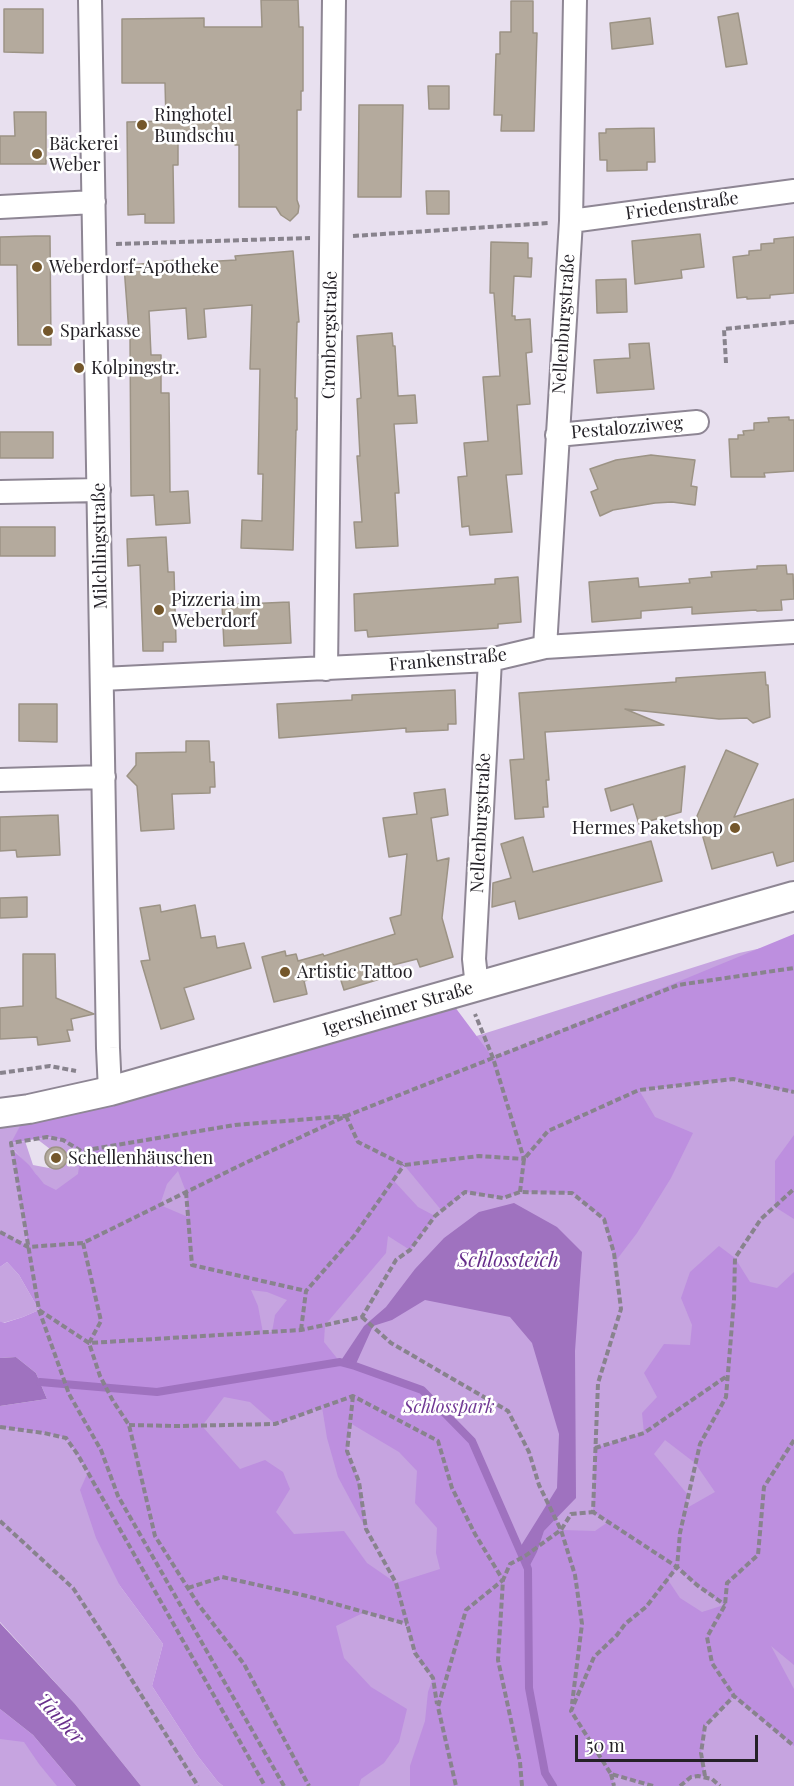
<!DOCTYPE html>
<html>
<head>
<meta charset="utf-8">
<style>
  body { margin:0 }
  #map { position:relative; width:794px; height:1786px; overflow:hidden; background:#e8e0ef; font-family:"Playfair Display",serif }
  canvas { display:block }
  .scale { position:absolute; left:575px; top:1735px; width:183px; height:27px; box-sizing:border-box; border:3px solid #242127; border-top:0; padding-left:8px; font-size:18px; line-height:21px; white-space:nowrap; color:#242127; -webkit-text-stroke:4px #fff; paint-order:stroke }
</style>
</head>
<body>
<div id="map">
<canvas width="794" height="1786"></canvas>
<div class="scale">50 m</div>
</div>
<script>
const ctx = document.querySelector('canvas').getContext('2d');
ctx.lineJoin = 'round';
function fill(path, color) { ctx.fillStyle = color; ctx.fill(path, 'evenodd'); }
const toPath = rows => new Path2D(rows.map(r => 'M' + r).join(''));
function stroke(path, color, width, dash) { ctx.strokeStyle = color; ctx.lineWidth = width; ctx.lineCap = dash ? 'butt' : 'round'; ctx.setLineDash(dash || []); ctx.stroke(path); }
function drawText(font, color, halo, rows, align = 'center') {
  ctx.font = font + ' "Playfair Display",serif'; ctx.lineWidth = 5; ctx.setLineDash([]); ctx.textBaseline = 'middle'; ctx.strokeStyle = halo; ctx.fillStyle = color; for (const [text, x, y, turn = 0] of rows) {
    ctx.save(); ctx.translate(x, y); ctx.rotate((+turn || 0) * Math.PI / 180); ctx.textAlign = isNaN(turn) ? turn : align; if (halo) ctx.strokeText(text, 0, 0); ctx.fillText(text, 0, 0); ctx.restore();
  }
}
const green = toPath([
  [794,941,794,1786,261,1786,36,1174,13,1149,28,1247,0,1232,0,1113,29,1109,12,1143,25,1141,33,1165,54,1169,65,1164,67,1157,66,1153,57,1147,50,1149,37,1139,47,1137,63,1140,81,1151,81,1161,739,953],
  [7,1262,19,1275,39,1310,23,1317,3,1323,0,1321,0,1267],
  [0,1427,44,1433,66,1438,78,1455,88,1472,120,1586,163,1644,152,1686,197,1755,218,1782,223,1786,141,1786,75,1704,0,1622],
  [0,1709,76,1786,0,1786]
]);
const forest = toPath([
  [794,934,794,1092,733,1079,639,1090,655,1117,693,1133,671,1178,637,1233,615,1262,604,1219,572,1193,520,1192,503,1198,465,1192,442,1211,404,1165,394,1181,418,1207,435,1216,410,1250,388,1236,386,1253,325,1325,324,1342,340,1362,355,1366,422,1390,472,1441,528,1568,537,1552,544,1531,556,1519,562,1530,595,1531,608,1522,593,1512,595,1448,644,1433,642,1413,657,1397,644,1373,664,1344,690,1345,692,1325,681,1298,690,1272,719,1246,735,1258,750,1282,777,1288,794,1272,794,1665,771,1646,794,1689,794,1746,734,1696,705,1726,701,1753,705,1776,691,1777,680,1786,653,1786,612,1774,614,1786,410,1786,410,1766,425,1721,428,1692,433,1678,415,1653,407,1624,365,1612,336,1626,344,1658,371,1687,407,1709,399,1742,384,1763,361,1779,359,1786,223,1786,218,1782,197,1755,152,1686,163,1644,120,1586,96,1538,80,1490,88,1472,78,1455,66,1438,44,1433,0,1427,0,1406,47,1399,36,1373,16,1357,0,1358,0,1321,4,1323,23,1317,39,1310,19,1275,7,1262,0,1267,0,1232,28,1246,12,1149,29,1165,44,1184,56,1190,78,1174,81,1152,63,1140,48,1137,11,1143,29,1109,446,995,493,1058],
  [178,1171,186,1192,188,1217,160,1205,167,1184],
  [251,1290,267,1292,287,1300,275,1315,272,1332,263,1333,258,1306],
  [224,1397,250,1402,275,1424,322,1407,327,1438,338,1477,366,1529,359,1482,347,1451,350,1423,399,1452,417,1471,415,1503,437,1528,436,1553,440,1569,396,1583,367,1563,344,1531,294,1534,276,1512,290,1489,283,1472,265,1460,240,1469,202,1426],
  [665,1440,695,1463,715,1492,685,1509,688,1495,654,1454],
  [677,1567,697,1585,724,1605,702,1612,680,1598,668,1580],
  [794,1135,794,1219,775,1207,775,1161],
  [0,1709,33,1735,76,1786,57,1786,39,1764,24,1742,0,1739]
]);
const water = toPath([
  [514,1203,557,1227,582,1252,575,1351,576,1498,544,1531,537,1552,528,1569,519,1549,557,1488,559,1434,532,1343,510,1317,425,1300,392,1320,373,1326,355,1366,340,1362,364,1326,386,1307,415,1269,444,1238,479,1212],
  [16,1357,36,1373,47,1399,0,1406,0,1358],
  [0,1623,75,1704,141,1786,76,1786,33,1735,0,1709]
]);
const stream = toPath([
  [40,1382,157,1392,340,1362,355,1366,422,1390,472,1441,528,1569,529,1688,545,1773,553,1786]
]);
const building = toPath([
  [261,0,298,0,299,27,303,27,303,91,301,91,301,110,297,110,297,200,299,206,298,213,290,221,281,215,276,207,239,207,239,145,235,145,235,135,178,135,178,165,173,165,174,223,145,223,145,214,128,215,127,122,166,121,165,83,122,83,122,19,204,18,204,27,262,27,261,0],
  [511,1,533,1,533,33,537,33,534,131,501,131,502,115,494,115,496,54,500,54,500,32,511,32,511,1],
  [4,9,43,9,43,53,4,52,4,9],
  [738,13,747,64,726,67,718,17,738,13],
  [650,18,653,44,612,49,610,23,650,18],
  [428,86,449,86,449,109,429,109,428,86],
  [359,105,403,105,401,197,358,197,359,105],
  [14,112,46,112,46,164,0,164,0,136,15,136,14,112],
  [654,128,655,162,647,162,647,170,607,171,607,160,600,160,599,133,606,133,606,129,654,128],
  [426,191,449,191,449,214,427,214,426,191],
  [700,234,704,267,681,270,682,278,635,284,632,241,700,234],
  [35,236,50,236,51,345,18,345,17,265,0,265,0,237,35,236],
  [794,237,794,293,770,295,770,298,747,299,747,297,737,298,733,257,749,255,749,251,761,250,761,244,774,243,774,239,794,237],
  [491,242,528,243,528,258,532,258,531,277,514,276,512,316,515,316,515,320,530,319,532,352,526,353,530,404,517,405,522,474,506,475,512,532,470,535,469,526,462,527,458,477,467,476,464,443,488,441,483,377,500,376,494,293,490,293,491,242],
  [293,251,299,322,297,322,295,398,297,398,297,430,296,430,293,550,241,548,242,520,262,521,263,474,258,474,260,369,250,369,252,305,204,309,206,337,188,339,186,308,149,311,151,355,161,355,161,393,169,393,170,492,188,491,190,523,156,525,154,495,131,496,130,333,129,333,124,266,184,259,185,263,236,260,235,256,293,251],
  [626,279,627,312,597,313,596,280,626,279],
  [392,333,393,346,395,346,398,396,415,395,417,423,394,424,399,493,395,493,398,546,356,548,354,522,362,522,357,456,360,456,357,399,361,398,357,336,392,333],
  [649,343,654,389,597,393,594,360,630,358,629,344,649,343],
  [789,417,789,420,794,420,794,471,764,473,765,477,731,477,729,439,738,439,738,435,744,435,743,431,754,430,754,423,769,422,768,418,789,417],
  [0,432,53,432,53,458,0,458,0,432],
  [651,455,695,460,691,486,697,487,695,505,672,502,655,503,613,510,600,516,591,492,598,489,590,469,616,460,651,455],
  [0,527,55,527,55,556,0,556,0,527],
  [166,537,168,572,174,572,176,642,163,642,163,651,143,651,140,565,128,566,127,539,166,537],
  [786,565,787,574,793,574,794,599,781,600,782,610,757,611,756,610,692,614,692,607,641,611,641,618,592,622,589,582,638,578,639,587,690,583,689,579,712,577,711,572,757,569,757,566,786,565],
  [518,577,521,622,498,624,498,628,368,637,367,630,355,631,354,594,495,584,495,579,518,577],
  [289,602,291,643,224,646,222,605,289,602],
  [765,672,766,685,768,685,770,717,753,723,747,718,719,719,625,709,664,725,545,732,549,780,546,780,548,807,543,807,544,817,515,819,510,760,524,759,519,693,676,682,676,678,765,672],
  [455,690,456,724,448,724,448,730,406,732,406,728,279,738,277,704,352,700,352,695,455,690],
  [19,704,57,704,57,742,19,741,19,704],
  [186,741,209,741,210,762,214,762,215,787,210,787,210,793,172,794,174,829,141,831,137,786,127,776,136,765,136,753,186,752,186,741],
  [726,750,758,764,734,817,794,799,794,861,777,866,773,852,712,869,697,816,726,750],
  [685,766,681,812,639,824,633,804,611,811,605,789,685,766],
  [445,789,448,815,431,818,437,861,449,858,442,918,453,957,420,967,417,959,377,969,380,979,344,990,338,971,304,981,307,994,274,1002,262,957,285,951,286,956,296,954,298,961,323,954,324,956,395,934,390,918,401,915,407,854,389,857,383,818,417,814,414,793,445,789],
  [58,815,60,855,17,857,16,850,0,851,0,817,58,815],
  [523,837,533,872,651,841,662,881,519,919,515,901,492,907,493,883,511,878,501,844,523,837],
  [27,897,27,917,0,918,0,898,27,897],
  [160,905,161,912,195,905,201,938,215,936,217,948,244,943,251,968,184,988,194,1019,161,1029,141,961,150,960,140,908,160,905],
  [23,954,55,954,56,998,94,1014,71,1019,73,1030,67,1030,70,1041,38,1045,37,1037,0,1039,0,1008,23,1006,23,954],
  '45 1158a11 11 0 1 1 22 0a11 11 0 1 1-22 0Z'
]);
const path = toPath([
  [353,236,549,223],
  [116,244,310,238],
  [726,363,724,329,794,322],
  [0,1073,50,1066,76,1071],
  [346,1116,358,1142,404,1165,479,1156,524,1159,493,1058,475,1014],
  [186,1192,192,1265,306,1291],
  [520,1192,524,1159,548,1131,639,1090,733,1079,794,1092],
  [0,1232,28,1247,83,1243,243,1164,346,1116,678,985,794,968],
  [83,1243,101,1321,89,1343,100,1376,113,1401,129,1425,155,1536,198,1604,244,1664,309,1786],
  [39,1310,89,1343,301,1330,325,1325,362,1317,396,1260,410,1250,435,1216,465,1192,503,1198,520,1192,572,1193,604,1219,614,1253,621,1309,598,1383,593,1512,677,1567,697,1585,725,1605],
  [362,1317,391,1343,508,1411,529,1452,539,1485,561,1530,575,1575,582,1624,572,1704],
  [301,1330,306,1291,354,1236,404,1165],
  [353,1396,347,1451,359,1482,366,1529,396,1583,415,1653,433,1678,437,1704],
  [129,1425,177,1426,275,1424,353,1396,438,1441,452,1488,475,1534,503,1580,466,1610,438,1707,456,1786],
  [0,1427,44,1433,66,1438,78,1455,265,1786],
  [794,1440,764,1487,758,1555,727,1583,725,1605,707,1637,712,1663,734,1696,794,1746],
  [595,1448,644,1433,727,1376],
  [0,1521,73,1588,110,1645,198,1786],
  [188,1588,222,1577,307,1596,407,1624],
  [611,1774,614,1786],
  [705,1776,701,1753,705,1726,734,1696],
  [284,1786,118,1496,101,1450,69,1394,39,1310,11,1143,47,1137,63,1140,81,1151,235,1125,346,1116],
  [522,1786,520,1762,498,1660,503,1580,510,1564,525,1556,561,1530,571,1514,593,1512],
  [653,1786,611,1774,571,1711,594,1657,617,1635,625,1624,646,1607,677,1567,680,1533,700,1444,726,1397,734,1300,735,1258,761,1219,794,1189],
  [680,1786,691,1777,698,1776,712,1779,720,1786]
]);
const minor = toPath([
  [90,0,108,1048,110,1091],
  [0,207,94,202],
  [571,221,794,191],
  [557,435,697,422],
  [0,492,99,490],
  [545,647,571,221,575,0],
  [326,669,334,0],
  [102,679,490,660,545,647,794,632],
  [0,780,104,777],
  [477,987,474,959,490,660]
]);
const tertiary = toPath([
  [0,1113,29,1109,110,1091,794,896]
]);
const markers = [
  [142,125,6,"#74572b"],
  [37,154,6,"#74572b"],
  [37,267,6,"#74572b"],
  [48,331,6,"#74572b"],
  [79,368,6,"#74572b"],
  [159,610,6,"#74572b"],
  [735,828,6,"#74572b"],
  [285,972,6,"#74572b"],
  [56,1158,6,"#74572b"]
];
const poiNames = [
  ["Ringhotel",154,115],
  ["Bundschu",154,136],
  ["Bäckerei",49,144],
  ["Weber",49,165],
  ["Weberdorf-Apotheke",49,267],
  ["Sparkasse",60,331],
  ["Kolpingstr.",91,368],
  ["Pizzeria im",171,600],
  ["Weberdorf",171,621],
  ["Hermes Paketshop",723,828,"right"],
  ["Artistic Tattoo",297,972],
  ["Schellenhäuschen",68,1158]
];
const streetNames = [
  ["Friedenstraße",682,206,-8],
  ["Nellenburgstraße",564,324,-86],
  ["Cronbergstraße",330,335,-89],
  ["Pestalozziweg",627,428,-5],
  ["Milchlingstraße",100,546,-91],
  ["Frankenstraße",448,660,-5],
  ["Nellenburgstraße",481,823,-87],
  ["Igersheimer Straße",398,1009,-16]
];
const parkNames = [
  ["Schlosspark",449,1407]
];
const waterNames = [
  ["Schlossteich",508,1261],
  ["Tauber",60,1719,48]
];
fill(green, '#c6a4e0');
fill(forest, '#bd8fdf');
fill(water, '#9f72bf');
stroke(stream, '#9f72bf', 8);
fill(building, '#b4aa9d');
stroke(building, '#9c9385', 1.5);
stroke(minor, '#8e8694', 26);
stroke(tertiary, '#8e8694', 32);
stroke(path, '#88838d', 4, [6, 3]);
stroke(minor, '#fff', 22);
stroke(tertiary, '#fff', 28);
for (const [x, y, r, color] of markers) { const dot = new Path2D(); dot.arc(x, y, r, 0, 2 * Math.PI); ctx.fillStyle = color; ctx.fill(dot); stroke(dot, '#fff', 2); }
drawText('18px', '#242127', '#fff', poiNames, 'left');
drawText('18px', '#242127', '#fff', streetNames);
drawText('italic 18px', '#703794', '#fff', parkNames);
drawText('italic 20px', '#672e8b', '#fff', waterNames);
</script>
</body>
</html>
